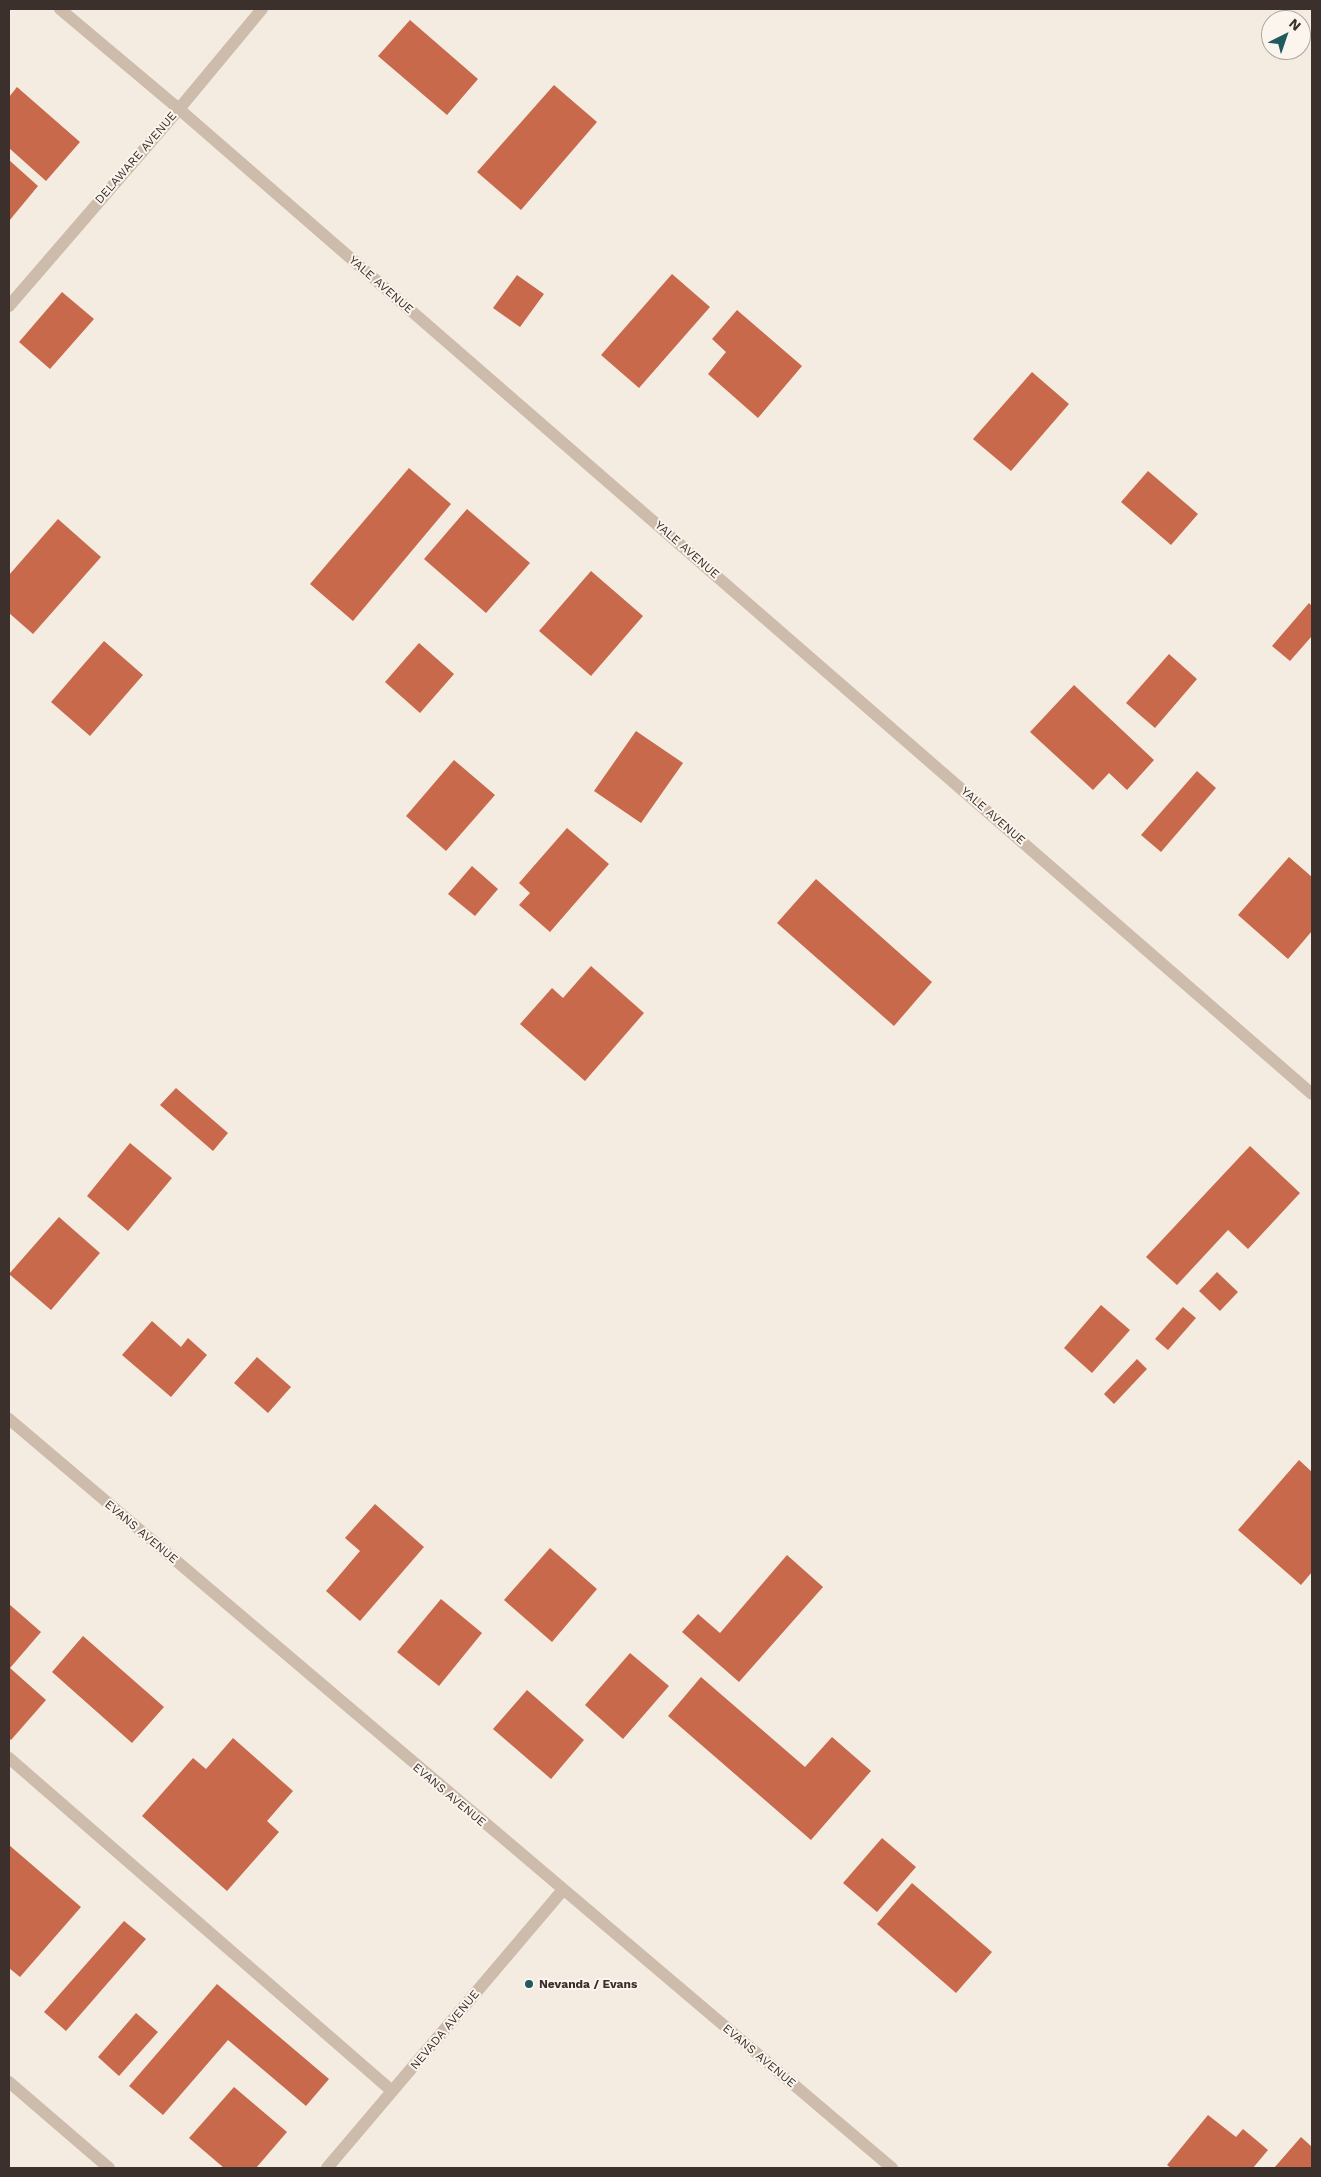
<!DOCTYPE html>
<html>
<head>
<meta charset="utf-8">
<style>
  body { margin:0 }
  #map { position:relative; width:1321px; height:2177px; overflow:hidden; background:#f4ebe1; font-family:"Work Sans",sans-serif }
  canvas { display:block }
  .frame { position:absolute; inset:0; border:10px solid #3b302b; pointer-events:none }
  .north { position:absolute; left:1261px; top:10px; width:50px; height:50px; box-sizing:border-box; background:#fbf5ee; border:1px solid #aea6a0; border-radius:50%; rotate:41deg; font-size:14px; font-weight:700; line-height:20px; text-align:center; color:#3b302b }
  .north::after { content:''; display:block; margin:auto; width:18px; height:22px; background:#1f5a5e; clip-path:polygon(50% 0,100% 100%,50% 72%,0 100%) }
</style>
</head>
<body>
<div id="map">
<canvas width="1321" height="2177"></canvas>
<div class="frame"></div>
<div class="north">N</div>
</div>
<script>
const ctx = document.querySelector('canvas').getContext('2d');
ctx.lineJoin = 'round';
function fill(path, color) { ctx.fillStyle = color; ctx.fill(path, 'evenodd'); }
const toPath = rows => new Path2D(rows.map(r => 'M' + r).join(''));
function stroke(path, color, width, dash) { ctx.strokeStyle = color; ctx.lineWidth = width; ctx.lineCap = dash ? 'butt' : 'round'; ctx.setLineDash(dash || []); ctx.stroke(path); }
function drawText(font, color, halo, rows, align = 'center') {
  ctx.font = font + ' "Work Sans",sans-serif'; ctx.lineWidth = 4; ctx.setLineDash([]); ctx.textBaseline = 'middle'; ctx.strokeStyle = halo; ctx.fillStyle = color; for (const [text, x, y, turn = 0] of rows) {
    ctx.save(); ctx.translate(x, y); ctx.rotate((+turn || 0) * Math.PI / 180); ctx.textAlign = isNaN(turn) ? turn : align; if (halo) ctx.strokeText(text, 0, 0); ctx.fillText(text, 0, 0); ctx.restore();
  }
}
const building = toPath([
  [410,20,478,79,447,115,378,56],
  [554,85,597,122,521,210,477,172],
  [17,87,80,142,46,181,9,148,9,97],
  [9,160,38,186,9,221],
  [672,274,710,307,639,388,601,355],
  [517,275,544,294,520,327,493,308],
  [62,292,94,319,50,369,19,342],
  [737,310,802,366,758,418,708,374,726,352,712,339],
  [1032,372,1069,404,1011,471,973,439],
  [409,468,451,504,353,621,310,584],
  [1148,471,1198,514,1171,545,1121,502],
  [467,509,530,563,486,613,424,559],
  [58,519,101,557,33,634,9,613,9,575],
  [591,571,643,616,591,676,539,631],
  [1309,603,1312,606,1312,636,1290,661,1272,646],
  [104,641,143,675,90,736,51,702],
  [419,643,454,674,420,713,385,682],
  [1169,654,1197,679,1155,728,1126,703],
  [1074,685,1154,760,1127,790,1109,773,1093,790,1030,732],
  [636,731,683,763,641,823,594,791],
  [454,760,495,795,446,851,406,816],
  [1197,771,1216,788,1161,852,1141,835],
  [567,828,609,864,550,932,519,905,530,893,519,883],
  [1289,857,1312,877,1312,931,1288,959,1238,915],
  [472,866,498,889,475,916,448,894],
  [816,879,932,982,894,1026,777,923],
  [591,966,644,1013,585,1081,520,1024,552,988,563,998],
  [176,1088,228,1133,213,1151,160,1105],
  [130,1143,172,1178,128,1231,87,1196],
  [1250,1146,1300,1193,1248,1249,1228,1230,1177,1285,1146,1257],
  [59,1217,100,1253,51,1310,9,1274],
  [1217,1272,1238,1292,1220,1311,1199,1291],
  [1101,1305,1130,1330,1092,1373,1064,1348],
  [1183,1307,1196,1318,1168,1350,1155,1339],
  [152,1321,181,1347,188,1338,207,1355,171,1397,122,1355],
  [257,1357,291,1387,268,1413,234,1383],
  [1137,1359,1147,1369,1114,1404,1104,1394],
  [1299,1460,1312,1472,1312,1572,1301,1585,1238,1530],
  [375,1504,424,1547,360,1621,326,1591,360,1551,345,1538],
  [550,1548,597,1589,552,1642,504,1600],
  [787,1555,823,1587,739,1682,682,1632,698,1614,720,1633],
  [441,1599,482,1633,439,1686,397,1652],
  [9,1604,41,1632,10,1668,46,1700,11,1740,9,1738],
  [83,1636,164,1707,132,1743,52,1672],
  [630,1653,669,1686,623,1739,585,1705],
  [701,1677,805,1767,832,1737,871,1771,811,1840,668,1716],
  [527,1690,584,1740,551,1779,493,1729],
  [233,1738,293,1791,267,1821,279,1832,227,1891,142,1816,193,1758,206,1769],
  [882,1838,916,1867,877,1912,843,1883],
  [9,1845,81,1907,20,1977,9,1968],
  [912,1883,992,1952,956,1993,877,1924],
  [124,1921,146,1939,66,2031,44,2012],
  [217,1984,329,2079,306,2106,228,2040,163,2115,129,2086],
  [136,2013,158,2032,119,2076,98,2057],
  [234,2087,287,2132,256,2168,224,2168,189,2138],
  [1208,2115,1236,2137,1243,2129,1268,2150,1253,2168,1171,2168,1167,2165],
  [1301,2137,1312,2147,1312,2168,1274,2168]
]);
const service = toPath([
  [9,1758,392,2091]
]);
const minor = toPath([
  [60,9,179,109,1312,1094],
  [9,306,179,109,262,9],
  [9,1419,892,2168],
  [9,2082,109,2168],
  [327,2168,562,1891]
]);
const markers = [
  [529,1984,5,"#1f5a5e"]
];
const streetNames = [
  ["DELAWARE AVENUE",136,158,-49],
  ["YALE AVENUE",381,285,41],
  ["YALE AVENUE",687,550,41],
  ["YALE AVENUE",993,816,41],
  ["EVANS AVENUE",141,1532,40],
  ["EVANS AVENUE",449,1795,40],
  ["NEVADA AVENUE",445,2030,-50],
  ["EVANS AVENUE",759,2056,40]
];
const poiNames = [
  ["Nevanda / Evans",539,1984]
];
fill(building, '#c8694b');
stroke(service, '#cdbbac', 12);
stroke(minor, '#cdbbac', 12);
for (const [x, y, r, color] of markers) { const dot = new Path2D(); dot.arc(x, y, r, 0, 2 * Math.PI); ctx.fillStyle = color; ctx.fill(dot); stroke(dot, '#fbf5ee', 2); }
drawText('12px', '#3b302b', '#fbf5ee', streetNames);
drawText('bold 12px', '#3b302b', '#fbf5ee', poiNames, 'left');
</script>
</body>
</html>
